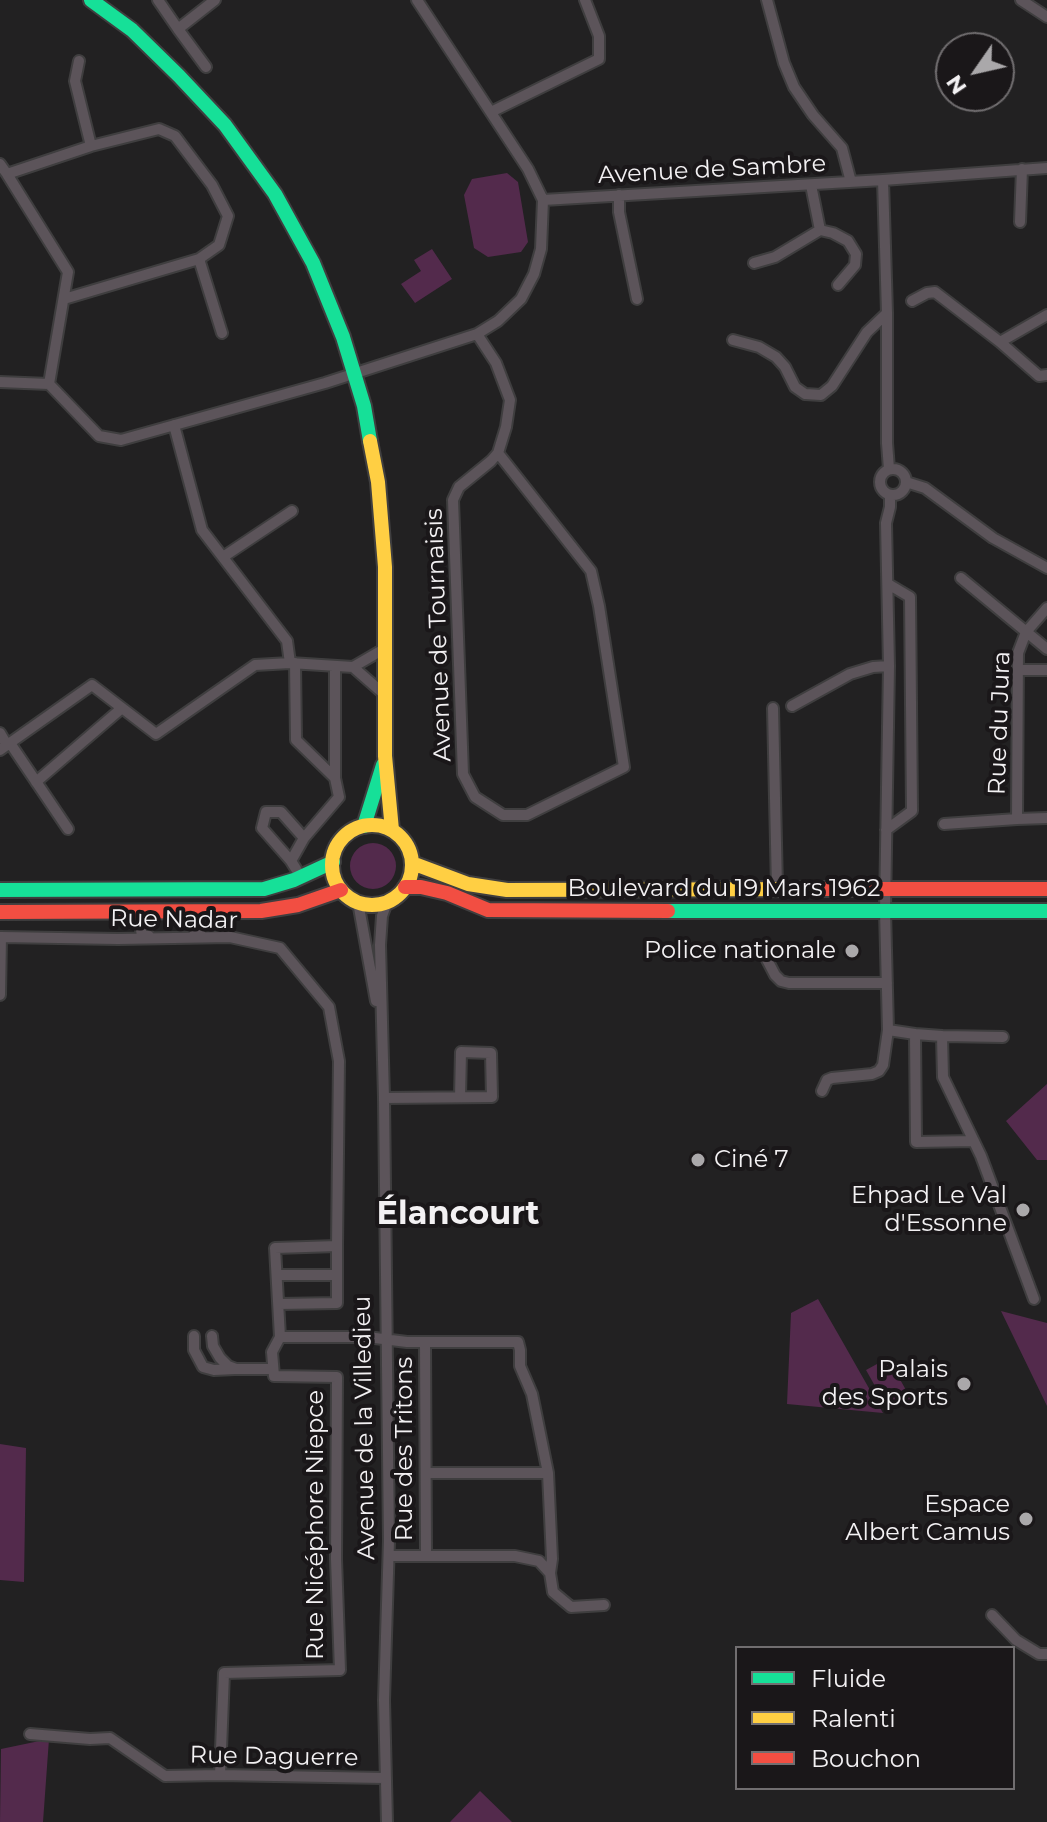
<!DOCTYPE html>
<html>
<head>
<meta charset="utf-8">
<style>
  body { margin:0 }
  #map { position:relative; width:1047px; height:1822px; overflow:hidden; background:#222122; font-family:Montserrat,sans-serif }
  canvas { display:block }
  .legend { position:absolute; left:735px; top:1646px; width:280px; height:144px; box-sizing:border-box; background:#1a1719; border:2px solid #716e70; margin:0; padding:10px 14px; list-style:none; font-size:24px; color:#f3f1f3 }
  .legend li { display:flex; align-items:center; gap:16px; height:40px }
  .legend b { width:40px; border:2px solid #716e70 }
  .north { position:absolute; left:935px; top:32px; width:80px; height:80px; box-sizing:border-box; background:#1a1719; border:2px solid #716e70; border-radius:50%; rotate:236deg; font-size:22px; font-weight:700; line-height:32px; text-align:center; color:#f3f1f3 }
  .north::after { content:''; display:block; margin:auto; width:28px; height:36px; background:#aaa8aa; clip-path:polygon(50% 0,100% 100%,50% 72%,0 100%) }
</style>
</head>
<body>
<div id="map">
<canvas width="1047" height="1822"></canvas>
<ul class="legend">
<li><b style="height:10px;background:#16e098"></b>Fluide</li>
<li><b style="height:10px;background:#ffcf43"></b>Ralenti</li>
<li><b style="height:10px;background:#f24e42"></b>Bouchon</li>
</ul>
<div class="north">N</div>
</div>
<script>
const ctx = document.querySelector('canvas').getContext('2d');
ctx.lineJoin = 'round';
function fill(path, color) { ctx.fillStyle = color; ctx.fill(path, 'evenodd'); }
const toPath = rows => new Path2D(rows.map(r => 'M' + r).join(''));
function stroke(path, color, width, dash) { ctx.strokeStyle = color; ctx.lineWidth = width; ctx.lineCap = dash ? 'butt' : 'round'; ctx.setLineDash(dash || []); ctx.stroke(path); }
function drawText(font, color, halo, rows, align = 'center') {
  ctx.font = font + ' Montserrat,sans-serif'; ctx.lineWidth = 8; ctx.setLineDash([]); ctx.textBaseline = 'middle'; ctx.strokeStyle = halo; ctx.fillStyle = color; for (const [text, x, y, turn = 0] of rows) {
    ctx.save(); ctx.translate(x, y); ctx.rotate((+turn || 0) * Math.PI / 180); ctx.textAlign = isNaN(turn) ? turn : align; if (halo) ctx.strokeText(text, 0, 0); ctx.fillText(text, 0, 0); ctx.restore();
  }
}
const green = toPath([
  [507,173,518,182,528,242,521,252,488,257,474,248,464,195,472,179],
  [432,249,452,279,415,303,401,284,421,271,414,260],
  '350 866a23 23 0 1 1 46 0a23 23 0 1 1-46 0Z',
  [1047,1084,1047,1160,1037,1160,1006,1121],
  [818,1299,841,1339,883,1413,787,1404,791,1313],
  [1001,1311,1047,1323,1047,1406],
  [888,1358,911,1399,889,1411,866,1370],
  [0,1444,26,1448,24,1582,0,1580],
  [49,1739,43,1822,0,1822,1,1749],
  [480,1791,512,1822,450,1822]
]);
const street = toPath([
  [158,0,178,29,215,0],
  [767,0,784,63,794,87,813,115,842,148,851,182],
  [1021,0,1047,17],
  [178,29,206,67],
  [79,61,75,81,91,146],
  [491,112,599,59,599,36,585,0],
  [0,164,7,174],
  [883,180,887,313,887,443,889,469],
  [619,195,619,212,637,299],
  [543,200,883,180,1047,168],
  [1020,222,1022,169],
  [820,230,833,233,848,241,856,254,855,265,838,285],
  [199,259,222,333],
  [754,263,775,257,820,230,811,185],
  [912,301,927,293,935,292,1000,342],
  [1047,315,1000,342,1039,376,1047,375],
  [477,334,496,363,510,400,506,427,498,453,491,461,459,487,453,500,463,774,475,797,503,815,527,815,624,767,599,606,591,571,498,453],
  [733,340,759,347,776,357,785,367,795,387,805,394,821,395,832,386,867,332,887,313],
  [0,382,49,384],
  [49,384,99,436,121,440,325,383,477,334,498,321,521,299,534,274,541,249,543,200,528,169,417,0],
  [49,384,68,272,7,174,91,146,159,129,175,136,212,185,228,216,219,245,199,259,64,299],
  [174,425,202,530,287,641,290,663],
  '880 482a13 13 0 1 1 26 0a13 13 0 1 1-26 0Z',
  [906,482,925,488,993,538,1047,568],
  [223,557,292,511],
  [961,578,1047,649],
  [1047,608,1026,632,1018,653,1017,819,1047,818],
  [335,666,335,778],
  [353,667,385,695],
  [1018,670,1047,670],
  [792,706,850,674,873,667,889,666],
  [773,708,777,888],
  [0,733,7,745,0,750],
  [10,743,68,829],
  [7,745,92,685,156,734,255,665,290,663,353,667,384,649],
  [36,782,122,708],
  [944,824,1017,819],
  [886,830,912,811,910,597,888,584],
  [291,861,304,838,339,797,335,778,296,740,295,663],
  [301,877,291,861,262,828,266,812,281,812,304,838],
  [358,902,376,1001],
  [138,911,142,936,149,936],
  [182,911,201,935,193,936],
  [761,948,775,975,781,981,789,983,887,983],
  [0,995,1,937,118,939,230,937,280,948,329,1007,339,1061,337,1246],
  [888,1030,915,1034,916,1142,974,1141],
  [915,1034,942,1036,943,1077,981,1156,1034,1299],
  [942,1036,1003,1037],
  [822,1091,827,1080,832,1078,872,1074,879,1071,883,1065,888,1030,885,910,889,666,886,523,890,507,890,495],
  [384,1098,492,1097,491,1053,461,1052,460,1097],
  [277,1275,337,1275,337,1303,279,1304],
  [194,1336,194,1350,203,1367,214,1370,235,1369],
  [212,1336,213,1346,220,1358,228,1366,236,1369,273,1369],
  [280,1337,367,1337,407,1342,518,1342,520,1350,520,1366,532,1394,548,1473,552,1559,550,1573,553,1592,571,1607,604,1605],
  [425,1342,426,1555],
  [426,1473,548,1473],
  [389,1556,515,1556,539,1561,550,1573],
  [992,1615,1016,1640,1039,1654,1047,1654],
  [30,1734,90,1739,110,1738,165,1776,220,1775,384,1778],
  [220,1775,224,1673,340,1670,336,1559,337,1377,274,1376,272,1352,280,1337,275,1248,337,1246,337,1275],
  [387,1822,384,1700,389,1541,384,1098,380,945,382,916,387,902]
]);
const fast = toPath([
  [91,0,132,30,179,76,225,125,275,194,313,263,343,337,364,406,370,441],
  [364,826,383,765],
  [0,890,264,889,294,880,333,862],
  [668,911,1047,911]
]);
const slow = toPath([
  [370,441,378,482,385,567,385,756,392,830],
  '332 865a40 40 0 1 1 80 0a40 40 0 1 1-80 0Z',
  [412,863,468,884,507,890,821,889]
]);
const jam = toPath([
  [405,887,421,887,447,893,488,910,668,911],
  [821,889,1047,889],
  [0,912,261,911,298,905,341,890]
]);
const markers = [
  [852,951,8,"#aaa8aa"],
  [698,1160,8,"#aaa8aa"],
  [1023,1210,8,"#aaa8aa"],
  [964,1384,8,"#aaa8aa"],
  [1026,1519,8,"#aaa8aa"]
];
const streetNames = [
  ["Avenue de Sambre",712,170,-3],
  ["Avenue de Tournaisis",439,635,-92],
  ["Rue du Jura",1000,723,-88],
  ["Boulevard du 19 Mars 1962",724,889],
  ["Rue Nadar",174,920,1],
  ["Avenue de la Villedieu",365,1428,-91],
  ["Rue des Tritons",405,1449,-90],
  ["Rue Nicéphore Niepce",316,1525,-90],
  ["Rue Daguerre",274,1757,1]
];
const poiNames = [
  ["Police nationale",836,951],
  ["Ciné 7",714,1160,"left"],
  ["Ehpad Le Val",1007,1196],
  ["d'Essonne",1007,1224],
  ["Palais",948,1370],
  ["des Sports",948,1398],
  ["Espace",1010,1505],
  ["Albert Camus",1010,1533]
];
const districtNames = [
  ["Élancourt",458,1215]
];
fill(green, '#532a4c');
stroke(street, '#3f3e3f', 14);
stroke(fast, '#3f3e3f', 18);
stroke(slow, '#3f3e3f', 18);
stroke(jam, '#3f3e3f', 18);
stroke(street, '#5c545a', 10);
stroke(fast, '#16e098', 14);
stroke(slow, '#ffcf43', 14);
stroke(jam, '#f24e42', 14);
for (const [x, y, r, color] of markers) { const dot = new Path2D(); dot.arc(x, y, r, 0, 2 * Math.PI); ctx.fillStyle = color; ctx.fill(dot); stroke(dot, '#1a1719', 3); }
drawText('24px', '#f3f1f3', '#1a1719', streetNames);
drawText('24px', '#f3f1f3', '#1a1719', poiNames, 'right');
drawText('bold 32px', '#f3f1f3', '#1a1719', districtNames);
</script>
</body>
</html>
